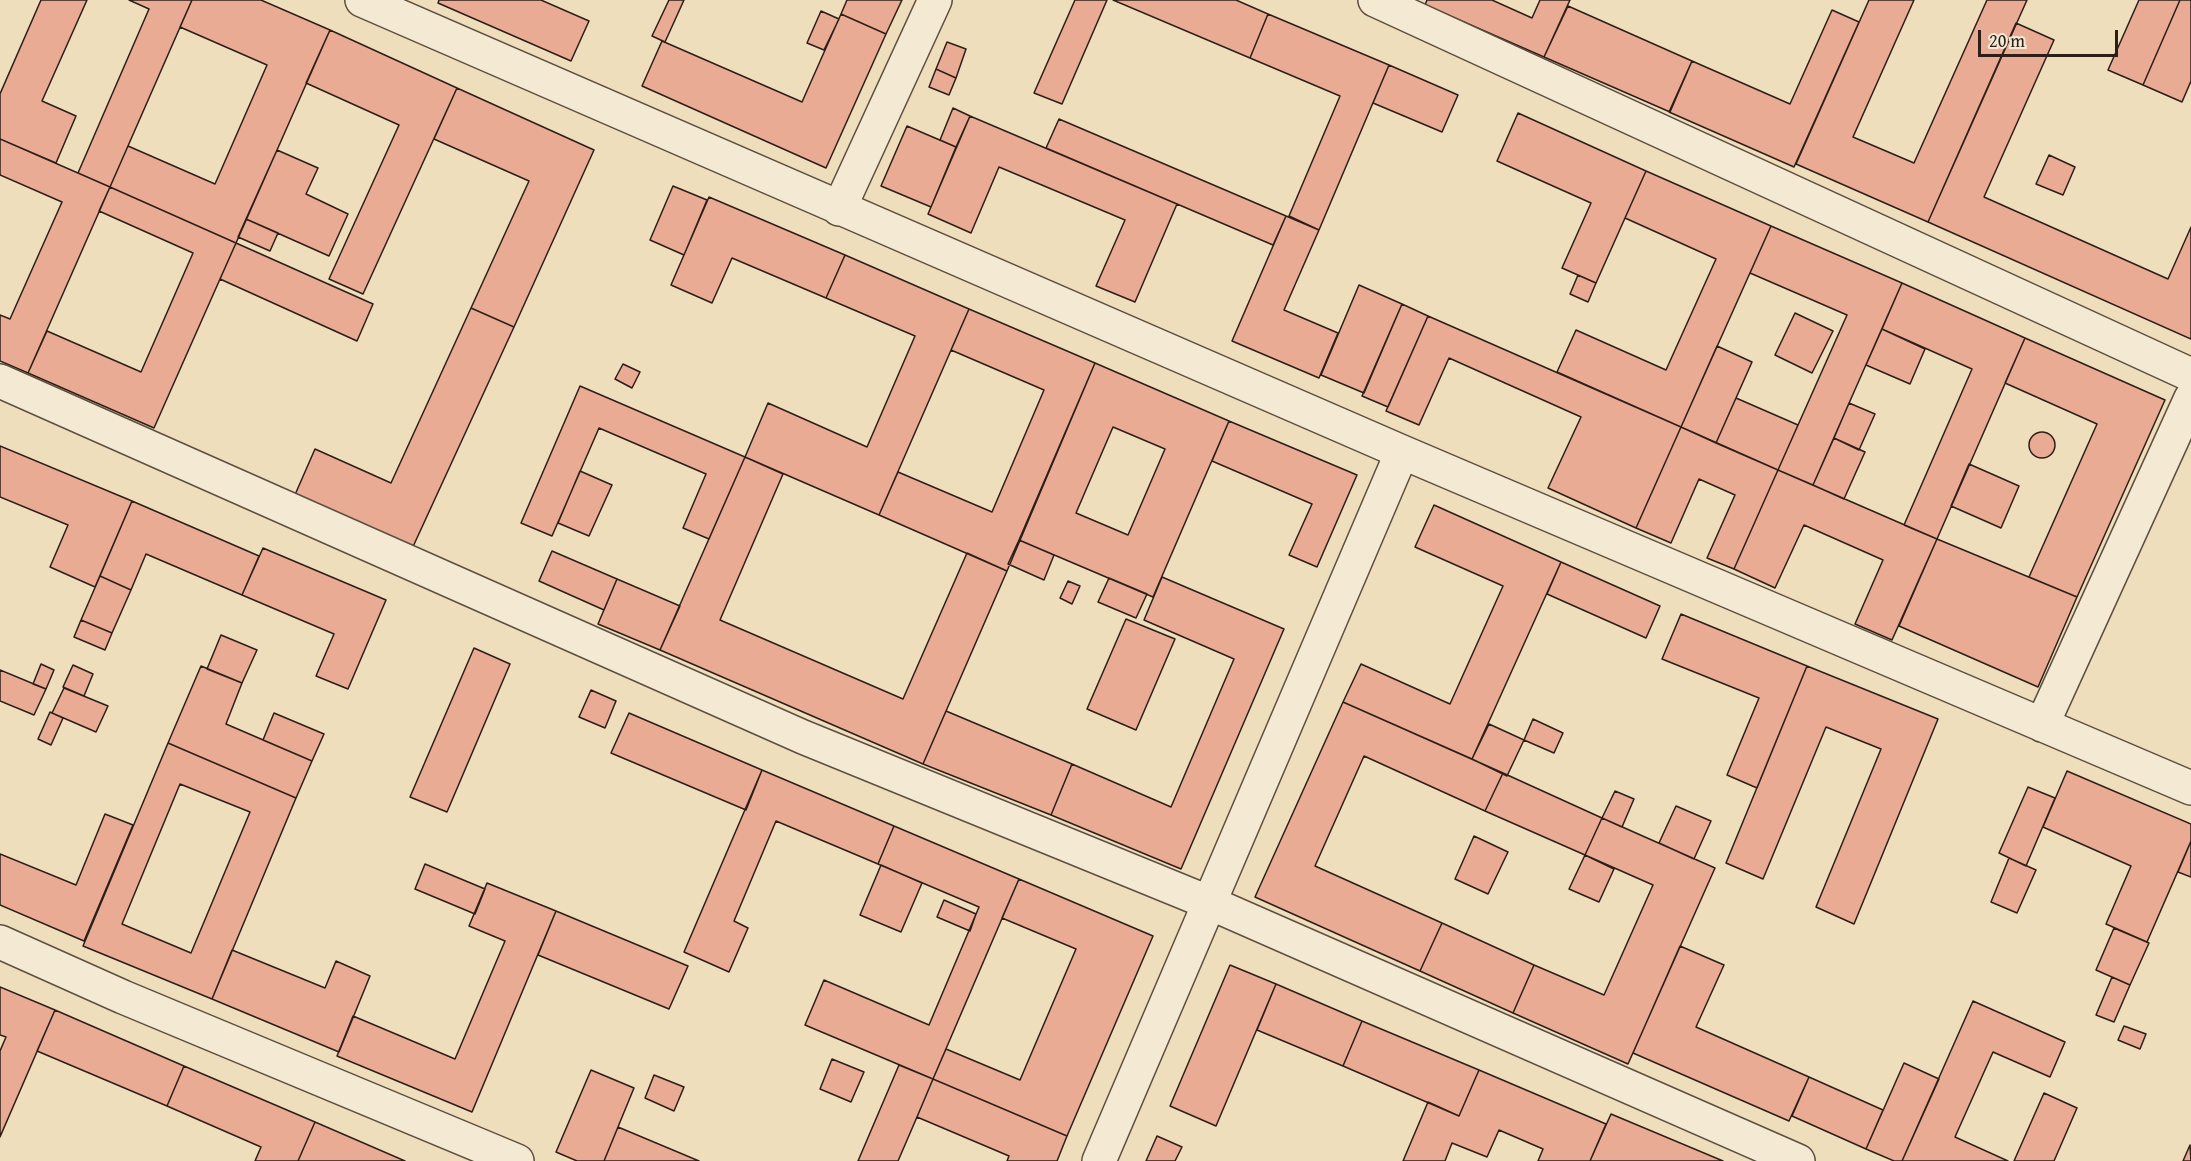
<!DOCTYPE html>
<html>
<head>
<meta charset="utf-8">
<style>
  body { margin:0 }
  #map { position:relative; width:2191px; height:1161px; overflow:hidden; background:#eedebb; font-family:"Gentium Book Plus",serif }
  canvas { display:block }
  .scale { position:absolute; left:1978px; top:30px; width:140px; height:27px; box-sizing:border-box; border:3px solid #2d1e18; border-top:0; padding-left:8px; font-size:18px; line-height:21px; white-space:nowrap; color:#2d1e18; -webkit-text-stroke:4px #f4ead3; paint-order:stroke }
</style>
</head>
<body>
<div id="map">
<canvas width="2191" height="1161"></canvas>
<div class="scale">20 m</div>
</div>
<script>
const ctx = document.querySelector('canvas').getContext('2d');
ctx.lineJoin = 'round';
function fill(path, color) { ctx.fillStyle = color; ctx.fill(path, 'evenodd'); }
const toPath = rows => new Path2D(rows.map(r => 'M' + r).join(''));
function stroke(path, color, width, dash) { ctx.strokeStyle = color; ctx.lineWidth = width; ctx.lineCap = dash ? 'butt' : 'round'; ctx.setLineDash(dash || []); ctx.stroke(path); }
const building = toPath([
  [41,0,87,0,42,101,76,116,56,163,0,139,0,94,41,0],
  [129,0,192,0,110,187,78,173,149,9,129,0],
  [192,0,261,0,330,30,236,243,110,187,128,146,215,184,267,65,180,27,192,0],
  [439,0,541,0,589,21,571,61,438,3,439,0],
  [669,0,684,0,665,42,652,36,669,0],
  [847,0,902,0,886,34,841,14,847,0],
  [1075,0,1107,0,1062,104,1034,93,1075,0],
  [1113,0,1236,0,1268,14,1250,58,1113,0],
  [1427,0,1492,0,1532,18,1540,0,1570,0,1544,57,1425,5,1427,0],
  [1869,0,1914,0,1853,137,1914,163,1987,0,2027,0,1928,222,1796,164,1869,0],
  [2139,0,2180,0,2143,85,2108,70,2139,0],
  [2180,0,2191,0,2191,81,2182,102,2143,85,2180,0],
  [1568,6,1692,61,1670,112,1544,57,1568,6],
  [1832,10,1859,22,1794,167,1669,112,1692,61,1790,104,1832,10],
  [821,11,839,19,824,50,807,43,821,11],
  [841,14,886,34,826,168,642,86,662,41,802,102,841,14],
  [1268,14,1389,65,1319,230,1289,216,1340,96,1250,58,1268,14],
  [2016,23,2054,40,1984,197,2168,279,2191,227,2191,339,1928,222,2016,23],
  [330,30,457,88,363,294,329,279,399,125,306,83,330,30],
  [947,42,966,49,956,78,936,69,947,42],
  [1389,65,1458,95,1442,132,1373,103,1389,65],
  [936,69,956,78,949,95,929,87,936,69],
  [457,88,594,150,514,327,471,308,529,181,434,139,457,88],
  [953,108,970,116,956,147,940,140,953,108],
  [1518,113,1646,171,1596,283,1562,268,1591,203,1497,161,1518,113],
  [970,116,1177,204,1135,302,1096,286,1125,220,999,167,971,233,928,214,970,116],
  [1059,119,1286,216,1273,245,1046,148,1059,119],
  [907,126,956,147,931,207,881,186,907,126],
  [0,139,110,187,28,373,0,361,0,315,10,319,62,202,0,175,0,139],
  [277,150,318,168,306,194,348,214,329,256,246,219,277,150],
  [2049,155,2075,167,2063,195,2036,184,2049,155],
  [1646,171,1771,226,1681,427,1557,372,1576,330,1666,370,1716,259,1625,218,1646,171],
  [673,186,707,200,684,255,650,240,673,186],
  [110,187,236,243,154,428,28,373,47,331,141,372,193,253,99,211,110,187],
  [709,197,845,255,826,298,732,258,712,303,671,285,709,197],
  [1286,216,1319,230,1284,310,1338,333,1319,378,1232,341,1286,216],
  [246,219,278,233,270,251,238,237,246,219],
  [1771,226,1902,283,1813,485,1778,470,1847,315,1750,273,1771,226],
  [236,243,373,304,357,341,220,279,236,243],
  [845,255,969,309,879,515,745,457,768,403,867,447,915,336,826,298,845,255],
  [1578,275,1596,283,1588,302,1570,294,1578,275],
  [1902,283,2025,338,1937,539,1904,525,1972,369,1882,329,1902,283],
  [1359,285,1402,304,1364,393,1321,375,1359,285],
  [1402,304,1428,316,1388,407,1362,396,1402,304],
  [471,308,514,327,411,551,294,497,315,449,391,483,471,308],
  [969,309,1095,363,1007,571,879,515,898,472,992,512,1044,390,951,350,969,309],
  [1795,313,1833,331,1812,373,1775,355,1795,313],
  [1428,316,1681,427,1636,528,1548,488,1581,417,1449,358,1419,425,1386,411,1428,316],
  [1882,329,1925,349,1910,384,1866,365,1882,329],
  [2025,338,2165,400,2077,597,2029,577,2097,424,2005,383,2025,338],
  [1717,346,1752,362,1716,443,1681,427,1717,346],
  [1095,363,1229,421,1153,597,1019,540,1095,363],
  [1113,427,1165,449,1128,535,1076,513,1113,427],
  [623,364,640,372,632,388,615,379,623,364],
  [580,386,745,457,709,539,683,528,706,474,599,428,552,536,521,523,580,386],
  [1736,398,1798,425,1778,470,1716,443,1736,398],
  [1849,403,1875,414,1859,450,1834,438,1849,403],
  [1229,421,1357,475,1317,567,1289,555,1312,504,1212,461,1229,421],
  [1681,427,1778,470,1734,569,1707,558,1735,495,1699,479,1671,543,1636,528,1681,427],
  '2029 445a13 13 0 1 1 26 0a13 13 0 1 1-26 0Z',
  [1834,438,1865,452,1844,499,1813,485,1834,438],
  [0,446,132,501,95,587,50,567,68,525,0,497,0,446],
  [745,457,783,474,720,620,903,699,967,553,1007,571,923,764,660,650,745,457],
  [1969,464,2019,486,2001,528,1951,506,1969,464],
  [1778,470,1937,539,1892,640,1855,624,1883,560,1804,525,1775,588,1734,569,1778,470],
  [580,471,612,485,589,536,558,523,580,471],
  [132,501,259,556,242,595,146,554,131,590,100,576,132,501],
  [1434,505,1561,562,1472,759,1343,702,1361,664,1450,704,1503,586,1415,547,1434,505],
  [1937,539,2077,597,2038,687,1899,626,1937,539],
  [1019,540,1054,555,1044,580,1008,564,1019,540],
  [263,548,386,600,348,689,316,676,334,634,242,595,263,548],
  [552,551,617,579,604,610,539,581,552,551],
  [1561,562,1660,606,1646,638,1547,594,1561,562],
  [100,576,131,590,112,633,81,620,100,576],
  [1162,577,1284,629,1181,869,1051,815,1072,764,1171,807,1234,659,1144,620,1162,577],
  [1109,578,1147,594,1136,618,1098,602,1109,578],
  [617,579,680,606,660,650,598,624,617,579],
  [1068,581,1080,586,1072,604,1060,598,1068,581],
  [1681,614,1807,666,1757,788,1727,775,1759,698,1662,659,1681,614],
  [1126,619,1175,639,1136,730,1087,709,1126,619],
  [81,620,112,633,105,650,74,637,81,620],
  [221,635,257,650,242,683,207,669,221,635],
  [474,648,510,664,447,812,410,797,474,648],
  [41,664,54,670,46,689,33,684,41,664],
  [73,665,93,674,84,696,63,687,73,665],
  [201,666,242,683,226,724,312,761,296,798,168,743,201,666],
  [1807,666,1938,719,1854,924,1816,907,1881,749,1826,727,1763,879,1726,863,1807,666],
  [0,670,46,689,34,715,0,701,0,670],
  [64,688,108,706,96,732,52,713,64,688],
  [591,690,616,701,605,728,579,717,591,690],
  [1343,702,1503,773,1485,811,1364,756,1315,866,1442,923,1420,971,1255,897,1343,702],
  [946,711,1072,764,1051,815,923,764,946,711],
  [50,712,63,718,51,745,38,739,50,712],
  [274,713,324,734,312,761,263,740,274,713],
  [629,713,762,770,746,810,611,753,629,713],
  [1533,719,1563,733,1554,753,1524,740,1533,719],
  [1489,724,1524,740,1507,776,1472,759,1489,724],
  [168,743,296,798,212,999,83,946,168,743],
  [180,784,250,812,191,953,122,924,180,784],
  [762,770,894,826,878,864,776,821,734,921,748,928,729,972,684,952,762,770],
  [2067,771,2191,824,2191,841,2147,942,2106,924,2131,866,2043,827,2067,771],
  [1503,773,1602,818,1585,855,1485,811,1503,773],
  [2028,787,2055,798,2026,866,1999,853,2028,787],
  [1615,791,1634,799,1622,827,1602,818,1615,791],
  [1676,806,1711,821,1694,859,1659,843,1676,806],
  [105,814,133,825,84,941,0,905,0,854,76,885,105,814],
  [1602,818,1715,868,1628,1064,1513,1013,1534,965,1604,995,1653,885,1585,855,1602,818],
  [894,826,1019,879,933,1079,805,1025,824,980,929,1025,979,907,878,864,894,826],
  [1474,836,1508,852,1488,894,1455,879,1474,836],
  [2191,841,2191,877,2178,872,2191,841],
  [1585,855,1614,869,1599,902,1569,889,1585,855],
  [2009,858,2036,870,2017,913,1991,902,2009,858],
  [425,864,485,889,475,914,415,889,425,864],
  [881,865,922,883,901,932,860,915,881,865],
  [1019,879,1153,936,1067,1136,933,1079,946,1049,1020,1080,1076,949,1002,918,1019,879],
  [487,883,556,911,472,1112,337,1056,353,1016,455,1059,505,941,469,926,487,883],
  [944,900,976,914,970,931,937,917,944,900],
  [556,911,688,966,669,1009,538,955,556,911],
  [1442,923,1534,965,1513,1013,1420,971,1442,923],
  [2114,928,2149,943,2130,985,2096,970,2114,928],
  [1680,946,1724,965,1696,1027,1809,1077,1789,1121,1633,1053,1680,946],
  [232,950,325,988,336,961,370,976,339,1052,212,999,232,950],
  [1230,965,1276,984,1216,1126,1170,1106,1230,965],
  [2112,977,2130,985,2114,1022,2096,1015,2112,977],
  [1276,984,1362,1021,1343,1066,1257,1030,1276,984],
  [0,987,55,1010,0,1137,0,1051,6,1037,0,1035,0,987],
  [1973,1001,2065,1042,2050,1077,1993,1052,1955,1137,2008,1161,1902,1161,1973,1001],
  [55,1010,184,1066,167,1106,37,1051,55,1010],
  [1362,1021,1479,1070,1459,1116,1343,1066,1362,1021],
  [2124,1026,2146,1034,2140,1049,2118,1040,2124,1026],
  [832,1059,864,1072,851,1102,820,1089,832,1059],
  [1904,1063,1939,1079,1902,1161,1894,1161,1866,1149,1904,1063],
  [899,1065,933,1079,917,1117,898,1161,858,1161,899,1065],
  [184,1066,315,1122,298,1161,255,1161,261,1147,167,1106,184,1066],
  [591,1070,634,1088,604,1161,577,1161,556,1152,591,1070],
  [1479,1070,1606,1124,1590,1161,1538,1161,1543,1149,1499,1130,1487,1157,1452,1143,1445,1161,1403,1161,1428,1102,1459,1116,1479,1070],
  [654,1075,684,1087,674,1111,645,1098,654,1075],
  [1809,1077,1883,1110,1866,1149,1792,1116,1809,1077],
  [933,1079,1067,1136,1057,1161,1007,1161,1009,1156,917,1117,933,1079],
  [2044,1093,2077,1108,2054,1161,2014,1161,2044,1093],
  [1611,1114,1723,1161,1590,1161,1611,1114],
  [315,1122,405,1161,298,1161,315,1122],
  [618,1127,699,1161,604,1161,618,1127],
  [1157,1136,1182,1147,1175,1161,1146,1161,1157,1136],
  [2190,1145,2191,1161,2183,1161,2190,1145]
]);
const street = toPath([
  [362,0,1402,452,2191,788],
  [1375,0,2191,375],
  [839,209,935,0],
  [0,381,803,737,1210,903,1798,1161],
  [2042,725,2191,398],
  [0,942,123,997,517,1161],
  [1099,1161,1402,452]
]);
fill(building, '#e9ab93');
stroke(building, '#2d1e18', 1.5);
stroke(street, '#5d4e41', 36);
stroke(street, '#f4ead3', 33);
</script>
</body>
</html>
